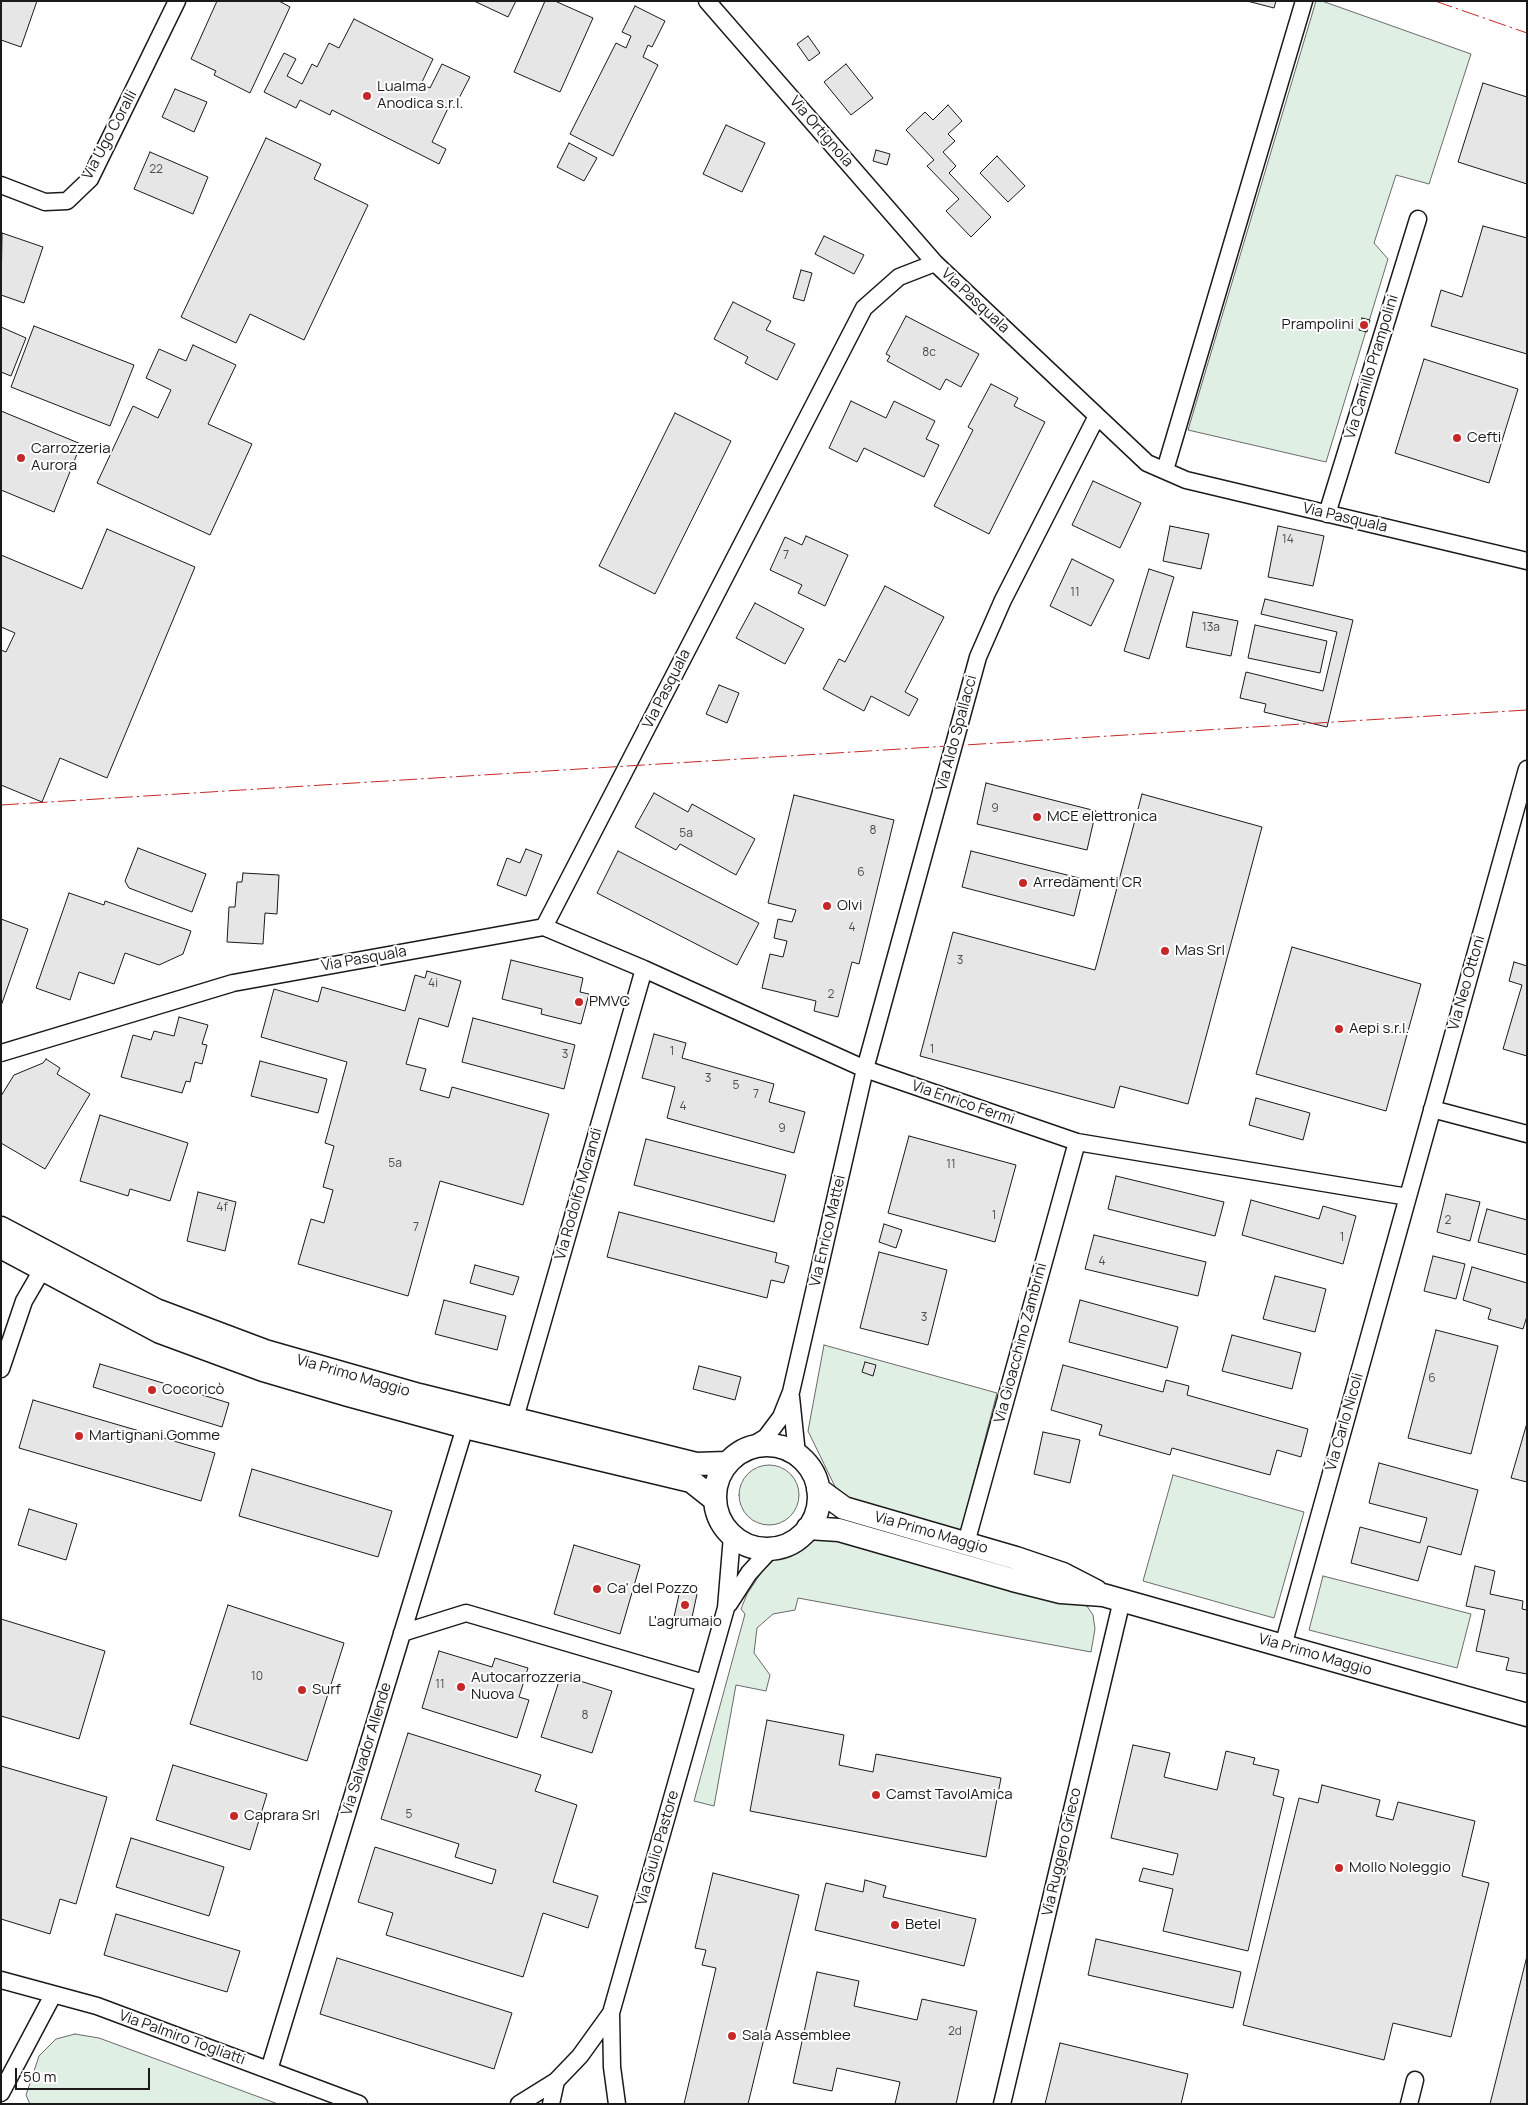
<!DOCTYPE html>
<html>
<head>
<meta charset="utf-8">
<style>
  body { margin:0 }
  #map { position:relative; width:1528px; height:2105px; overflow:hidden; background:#fff; font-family:Manrope,sans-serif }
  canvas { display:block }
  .frame { position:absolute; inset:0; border:2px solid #1a1a1a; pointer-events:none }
  .scale { position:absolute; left:15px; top:2068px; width:135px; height:22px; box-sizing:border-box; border:2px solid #1a1a1a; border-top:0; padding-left:6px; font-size:15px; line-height:18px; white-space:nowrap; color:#1a1a1a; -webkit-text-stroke:4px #fff; paint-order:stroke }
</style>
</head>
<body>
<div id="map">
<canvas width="1528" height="2105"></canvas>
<div class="frame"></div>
<div class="scale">50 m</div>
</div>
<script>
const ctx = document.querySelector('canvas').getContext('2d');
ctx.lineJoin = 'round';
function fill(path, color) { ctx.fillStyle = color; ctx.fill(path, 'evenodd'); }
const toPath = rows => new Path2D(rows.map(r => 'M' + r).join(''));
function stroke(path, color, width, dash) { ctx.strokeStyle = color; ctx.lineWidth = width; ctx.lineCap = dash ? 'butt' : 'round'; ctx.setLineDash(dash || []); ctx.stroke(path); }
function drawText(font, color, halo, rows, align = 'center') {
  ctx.font = font + ' Manrope,sans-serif'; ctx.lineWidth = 4; ctx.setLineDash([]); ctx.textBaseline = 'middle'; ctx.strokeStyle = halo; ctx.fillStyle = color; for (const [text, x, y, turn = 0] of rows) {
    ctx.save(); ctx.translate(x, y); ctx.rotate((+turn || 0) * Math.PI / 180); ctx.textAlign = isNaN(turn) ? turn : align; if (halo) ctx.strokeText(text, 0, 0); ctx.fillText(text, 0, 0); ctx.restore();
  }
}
const green = toPath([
  [1316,1,1322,1,1471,54,1429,184,1396,175,1374,243,1388,259,1326,462,1188,430,1316,1],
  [824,1345,997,1393,961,1530,842,1501,808,1431,824,1345],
  '739 1495a30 30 0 1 1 60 0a30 30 0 1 1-60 0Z',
  [1173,1475,1304,1512,1274,1618,1143,1581,1173,1475],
  [831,1538,847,1540,1087,1606,1093,1615,1095,1629,1091,1652,798,1598,795,1610,773,1614,757,1628,754,1653,770,1675,766,1691,736,1685,714,1806,694,1801,745,1614,741,1609,747,1594,763,1570,776,1558,810,1541,831,1538],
  [1323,1576,1471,1614,1457,1668,1309,1630,1323,1576],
  [75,2034,99,2038,278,2104,30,2104,26,2095,39,2056,56,2039,75,2034]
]);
const building = toPath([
  [1,1,37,1,21,47,1,40,1,1],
  [217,1,279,1,290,7,250,93,214,75,216,71,191,59,217,1],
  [474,1,516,1,508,17,474,1],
  [545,1,555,1,593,18,560,92,514,72,545,1],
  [1247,1,1276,1,1274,8,1247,1],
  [635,6,665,21,652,47,648,45,643,57,658,65,613,156,570,134,616,43,626,48,631,36,622,32,635,6],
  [354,19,433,59,421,84,430,88,442,64,470,77,457,102,452,100,432,142,446,149,439,164,332,110,330,115,300,100,296,108,264,92,284,53,296,59,287,76,302,84,312,64,317,67,329,43,339,48,354,19],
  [808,36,820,53,809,61,797,44,808,36],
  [846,64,873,98,851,115,824,82,846,64],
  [1483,83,1527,97,1527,184,1458,162,1483,83],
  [175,89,207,102,194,132,162,117,175,89],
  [948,105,962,121,948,134,955,141,943,152,956,166,949,173,991,217,971,237,946,211,959,199,927,166,934,160,906,130,925,112,933,120,948,105],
  [726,125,765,143,742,192,703,174,726,125],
  [266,138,321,164,314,179,368,205,304,340,250,314,236,343,181,317,266,138],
  [569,143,597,158,584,181,557,167,569,143],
  [876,150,890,154,887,165,873,161,876,150],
  [150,152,208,177,193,214,134,189,150,152],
  [997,156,1025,186,1008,202,980,173,997,156],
  [1483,226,1527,238,1527,354,1431,326,1441,290,1462,297,1483,226],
  [2,233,43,247,24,303,1,295,2,233],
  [824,236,864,255,854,274,815,254,824,236],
  [801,270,812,273,804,301,793,298,801,270],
  [733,302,771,321,766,330,795,344,777,380,745,363,748,357,714,339,733,302],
  [906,316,979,354,961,387,946,379,940,390,887,361,890,356,886,354,906,316],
  [1362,318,1370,320,1367,332,1359,330,1362,318],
  [34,326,134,365,110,426,11,387,34,326],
  [1,327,26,338,11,376,1,372,1,327],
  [193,345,236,365,208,424,252,444,210,535,97,483,133,406,158,418,171,390,146,378,159,349,186,361,193,345],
  [1424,359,1518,389,1489,483,1395,453,1424,359],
  [991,384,1018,398,1014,406,1045,422,989,534,934,506,973,430,968,427,991,384],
  [851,401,886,418,894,401,935,421,926,439,939,445,924,477,864,448,857,462,829,448,851,401],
  [1,411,81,444,54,512,1,490,1,411],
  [675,413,731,441,655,594,599,566,675,413],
  [1093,481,1141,503,1120,548,1072,525,1093,481],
  [1170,526,1209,534,1201,569,1163,561,1170,526],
  [1278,526,1324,536,1313,586,1268,577,1278,526],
  [107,529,195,567,107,778,60,758,42,802,1,785,1,650,6,652,15,633,1,627,1,555,82,589,107,529],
  [806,536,848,555,825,606,798,593,802,585,770,570,785,537,802,545,806,536],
  [1072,559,1114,580,1091,626,1050,606,1072,559],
  [1149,569,1174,577,1149,659,1124,651,1149,569],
  [885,586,944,617,905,692,918,699,909,716,871,696,864,711,823,689,839,659,845,662,885,586],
  [1265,599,1353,620,1327,727,1264,712,1266,704,1240,698,1246,672,1323,691,1337,632,1261,614,1265,599],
  [755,603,804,629,785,664,736,638,755,603],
  [1193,612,1238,621,1231,656,1186,647,1193,612],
  [1255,625,1327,641,1320,673,1248,658,1255,625],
  [719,685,739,693,727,723,706,714,719,685],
  [986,783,1096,811,1087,850,977,824,986,783],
  [654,793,688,812,692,804,755,839,736,875,680,844,676,850,635,827,654,793],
  [1142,794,1262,827,1188,1104,1120,1086,1114,1108,920,1056,953,932,1095,970,1142,794],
  [794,795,894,820,859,964,852,962,838,1017,814,1011,816,1001,762,988,770,954,783,957,787,941,774,938,778,919,792,922,796,910,768,903,794,795],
  [138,848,206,874,192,912,129,888,125,881,138,848],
  [526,849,542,855,526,896,497,885,507,858,520,863,526,849],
  [618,851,759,923,737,965,597,893,618,851],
  [971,851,1083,879,1074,916,962,887,971,851],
  [243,873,279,875,277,914,265,913,263,944,227,942,229,907,235,907,237,882,242,882,243,873],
  [69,893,104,905,105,901,191,931,183,954,159,965,125,953,114,984,79,972,70,1000,36,988,69,893],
  [1,919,28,929,1,1006,1,919],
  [1292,947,1421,984,1386,1111,1256,1074,1292,947],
  [511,960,583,978,580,992,589,994,581,1024,541,1014,542,1009,502,999,511,960],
  [1514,962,1527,966,1527,1056,1503,1049,1522,985,1509,981,1514,962],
  [427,971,461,981,448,1027,419,1018,406,1064,426,1069,420,1090,449,1098,452,1087,549,1114,523,1205,440,1181,408,1296,298,1264,311,1219,324,1223,333,1190,323,1187,334,1146,325,1143,347,1062,261,1037,274,989,318,1002,322,987,405,1011,415,975,425,978,427,971],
  [179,1017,208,1025,202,1044,207,1045,202,1064,195,1062,190,1082,186,1081,182,1093,121,1077,133,1035,151,1040,154,1031,174,1036,179,1017],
  [473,1018,575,1045,564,1089,462,1062,473,1018],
  [654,1034,686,1043,682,1058,774,1084,769,1102,805,1112,794,1153,667,1118,675,1087,642,1078,654,1034],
  [46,1059,60,1068,57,1074,90,1094,45,1169,1,1143,1,1096,14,1075,43,1063,46,1059],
  [260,1061,327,1079,318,1113,251,1096,260,1061],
  [1256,1098,1310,1113,1303,1140,1249,1125,1256,1098],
  [100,1115,188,1143,170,1201,130,1189,128,1196,80,1181,100,1115],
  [909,1136,1016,1165,995,1242,888,1213,909,1136],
  [646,1139,786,1175,774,1222,634,1185,646,1139],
  [1116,1176,1224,1202,1215,1236,1108,1209,1116,1176],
  [198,1192,236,1202,225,1251,187,1241,198,1192],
  [1446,1194,1480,1202,1470,1241,1437,1232,1446,1194],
  [1251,1200,1319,1219,1323,1206,1356,1216,1343,1264,1242,1235,1251,1200],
  [1487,1209,1527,1220,1527,1255,1478,1242,1487,1209],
  [619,1212,777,1253,775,1262,789,1266,784,1283,771,1280,767,1298,607,1257,619,1212],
  [884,1224,902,1230,896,1248,879,1242,884,1224],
  [1094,1235,1206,1262,1198,1296,1085,1269,1094,1235],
  [879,1252,947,1270,928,1345,860,1328,879,1252],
  [1433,1256,1465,1264,1456,1299,1424,1291,1433,1256],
  [475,1265,519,1277,513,1295,470,1283,475,1265],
  [1472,1267,1527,1283,1527,1316,1523,1329,1488,1319,1491,1309,1463,1300,1472,1267],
  [1275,1276,1326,1289,1315,1332,1263,1319,1275,1276],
  [444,1300,506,1316,497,1350,435,1334,444,1300],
  [1080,1300,1178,1327,1167,1368,1069,1342,1080,1300],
  [1436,1330,1498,1346,1471,1454,1408,1438,1436,1330],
  [1232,1335,1301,1353,1292,1389,1222,1371,1232,1335],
  [865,1362,876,1365,873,1376,862,1372,865,1362],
  [100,1364,229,1403,222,1427,93,1387,100,1364],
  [1063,1365,1163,1392,1166,1380,1189,1386,1187,1395,1308,1429,1301,1457,1277,1450,1270,1475,1172,1448,1170,1455,1099,1435,1102,1425,1051,1410,1063,1365],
  [699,1366,741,1377,735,1400,693,1389,699,1366],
  [33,1400,215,1453,201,1501,19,1448,33,1400],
  [1527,1423,1527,1482,1511,1478,1527,1423],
  [1043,1432,1080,1440,1070,1483,1034,1474,1043,1432],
  [1379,1463,1478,1490,1461,1555,1428,1546,1418,1581,1351,1563,1360,1527,1420,1543,1427,1518,1369,1503,1379,1463],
  [252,1469,392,1511,378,1557,239,1516,252,1469],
  [29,1509,77,1524,66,1560,18,1545,29,1509],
  [574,1545,640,1565,620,1634,554,1614,574,1545],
  [1475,1566,1495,1571,1490,1594,1523,1601,1522,1609,1527,1610,1527,1674,1506,1670,1509,1658,1476,1651,1485,1610,1466,1606,1475,1566],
  [680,1590,697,1594,691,1622,674,1617,680,1590],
  [228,1605,344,1643,307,1761,190,1724,228,1605],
  [1,1619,105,1651,79,1739,1,1716,1,1619],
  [439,1651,492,1667,495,1658,528,1668,519,1697,529,1700,517,1738,422,1708,439,1651],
  [561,1675,612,1691,592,1753,541,1737,561,1675],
  [767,1720,844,1735,839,1765,873,1772,876,1754,1001,1778,986,1857,750,1811,767,1720],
  [408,1733,541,1775,535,1791,577,1805,553,1882,598,1896,588,1928,543,1913,523,1977,386,1935,393,1913,358,1902,375,1847,492,1884,496,1870,455,1857,459,1844,381,1819,408,1733],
  [1133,1745,1170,1753,1164,1777,1217,1790,1226,1751,1255,1758,1253,1764,1279,1770,1273,1795,1284,1798,1248,1951,1163,1931,1173,1889,1139,1881,1143,1868,1173,1875,1178,1854,1111,1838,1133,1745],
  [173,1765,267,1794,250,1850,156,1820,173,1765],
  [1,1766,107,1797,76,1904,60,1899,50,1934,1,1919,1,1766],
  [1322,1785,1380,1800,1376,1816,1393,1820,1398,1802,1475,1821,1462,1876,1489,1883,1451,2037,1393,2023,1384,2060,1243,2025,1299,1798,1318,1803,1322,1785],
  [131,1838,224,1867,209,1916,116,1887,131,1838],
  [713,1873,799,1895,748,2104,684,2104,716,1968,702,1965,706,1950,695,1948,713,1873],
  [865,1880,886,1886,883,1897,976,1919,964,1966,815,1930,826,1883,863,1892,865,1880],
  [116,1914,240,1951,227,1992,104,1955,116,1914],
  [1096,1939,1241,1972,1233,2008,1088,1975,1096,1939],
  [1527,1956,1527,2104,1490,2104,1527,1956],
  [337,1958,512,2013,494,2069,320,2014,337,1958],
  [817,1972,859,1981,854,2006,917,2020,922,1999,977,2011,956,2104,895,2104,900,2082,837,2068,832,2091,793,2083,817,1972],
  [1060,2043,1188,2074,1181,2104,1045,2104,1060,2043]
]);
const street = toPath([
  [707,1,935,263,1147,463,1186,480,1527,561],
  [1,185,45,202,67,201,90,179,177,1],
  [1165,470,1304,1],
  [1327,514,1418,219],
  [544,927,644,969,865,1069,1077,1142,1408,1197],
  [1,1053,233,983,544,927,864,308,899,277,935,263],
  [1432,1109,1527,1134],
  [1,1369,24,1301,42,1270],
  [791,1397,797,1454],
  [515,1418,644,969],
  [750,1447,766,1437,781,1417,791,1392,865,1069,978,657,1003,600,1097,416],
  [966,1543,1077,1142],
  [729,1604,749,1573,771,1549],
  [402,1633,466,1613,704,1683],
  [1283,1646,1527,769],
  [1,1980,97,2006,359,2104],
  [269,2070,465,1427],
  [1,2093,53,1995],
  [519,2104,556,2081,580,2056,611,2013],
  [551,2104,556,2081],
  [617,2104,612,2067,611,2013,726,1608,732,1536],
  [1002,2104,1122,1600],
  [1409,2104,1415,2080]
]);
const secondary = toPath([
  [1,1228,156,1310,265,1351,419,1395,696,1464,726,1463],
  [1,1247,160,1332,263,1370,348,1395,465,1427,691,1481,715,1500],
  '715 1497a52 52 0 1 1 104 0a52 52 0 1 1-104 0Z',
  [818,1489,844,1508,1016,1558,1063,1574,1096,1591],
  [808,1528,839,1530,1013,1580,1061,1592,1103,1595,1527,1715]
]);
const power = toPath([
  [1435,1,1527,33],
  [1,805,1527,710]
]);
const markers = [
  [367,96,5,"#c62828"],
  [1364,325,5,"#c62828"],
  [1457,438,5,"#c62828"],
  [21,458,5,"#c62828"],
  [1037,817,5,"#c62828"],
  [1023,883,5,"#c62828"],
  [827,906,5,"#c62828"],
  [1165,951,5,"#c62828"],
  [579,1002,5,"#c62828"],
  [1339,1029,5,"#c62828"],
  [152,1390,5,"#c62828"],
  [79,1436,5,"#c62828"],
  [597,1589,5,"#c62828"],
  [685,1605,5,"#c62828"],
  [461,1687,5,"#c62828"],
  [302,1690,5,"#c62828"],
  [876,1795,5,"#c62828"],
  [234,1816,5,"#c62828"],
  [1339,1868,5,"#c62828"],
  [895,1925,5,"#c62828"],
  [732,2036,5,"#c62828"]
];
const numberNames = [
  ["22",156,170],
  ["8c",929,353],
  ["14",1288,540],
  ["7",786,556],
  ["11",1075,593],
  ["13a",1211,628],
  ["9",995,809],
  ["8",873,831],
  ["5a",686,834],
  ["6",861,873],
  ["4",852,928],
  ["3",960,961],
  ["4i",433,984],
  ["2",831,995],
  ["1",932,1050],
  ["1",672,1052],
  ["3",565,1055],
  ["3",708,1079],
  ["5",736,1086],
  ["7",756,1095],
  ["4",683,1107],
  ["9",782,1129],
  ["5a",395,1164],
  ["11",951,1165],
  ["4f",222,1208],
  ["1",994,1216],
  ["2",1448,1221],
  ["7",416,1228],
  ["1",1342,1238],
  ["4",1102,1262],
  ["3",924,1318],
  ["6",1432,1379],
  ["10",257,1677],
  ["11",440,1685],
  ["8",585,1716],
  ["5",409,1815],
  ["2d",955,2032]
];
const poiNames = [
  ["Lualma",377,87],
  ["Anodica s.r.l.",377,104],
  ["Prampolini",1354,325,"right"],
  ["Cefti",1467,438],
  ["Carrozzeria",31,449],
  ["Aurora",31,466],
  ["MCE elettronica",1047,817],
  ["Arredamenti CR",1033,883],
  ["Olvi",837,906],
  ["Mas Srl",1175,951],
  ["PMVC",589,1002],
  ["Aepi s.r.l.",1349,1029],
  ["Cocoricò",162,1390],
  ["Martignani Gomme",89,1436],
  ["Ca' del Pozzo",607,1589],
  ["L'agrumaio",685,1622,"center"],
  ["Autocarrozzeria",471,1678],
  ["Nuova",471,1695],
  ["Surf",312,1690],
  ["Camst TavolAmica",886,1795],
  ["Caprara Srl",244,1816],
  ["Mollo Noleggio",1349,1868],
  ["Betel",905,1925],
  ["Sala Assemblee",742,2036]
];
const streetNames = [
  ["Via Ortignola",821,132,49],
  ["Via Ugo Coralli",110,135,-62],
  ["Via Pasquala",975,301,43],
  ["Via Camillo Prampolini",1372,367,-73],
  ["Via Pasquala",1345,518,13],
  ["Via Pasquala",667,689,-63],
  ["Via Aldo Spallacci",957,733,-75],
  ["Via Pasquala",364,959,-10],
  ["Via Neo Ottoni",1467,983,-74],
  ["Via Enrico Fermi",963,1103,19],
  ["Via Rodolfo Morandi",579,1194,-74],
  ["Via Enrico Mattei",828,1231,-77],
  ["Via Gioacchino Zambrini",1021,1343,-75],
  ["Via Primo Maggio",353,1376,16],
  ["Via Carlo Nicoli",1345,1422,-74],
  ["Via Primo Maggio",931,1533,16],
  ["Via Primo Maggio",1315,1655,16],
  ["Via Salvador Allende",367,1749,-73],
  ["Via Giulio Pastore",658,1848,-74],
  ["Via Ruggero Grieco",1062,1852,-77],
  ["Via Palmiro Togliatti",182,2038,20]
];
fill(green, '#e0efe3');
stroke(green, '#6a6a6a', 1);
fill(building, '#e6e6e6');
stroke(building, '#1a1a1a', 1);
stroke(street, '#1a1a1a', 19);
stroke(secondary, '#1a1a1a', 25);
stroke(street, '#fff', 16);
stroke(secondary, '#fff', 22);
stroke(power, '#c62828', 1, [18, 4, 2.5, 4]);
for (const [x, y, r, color] of markers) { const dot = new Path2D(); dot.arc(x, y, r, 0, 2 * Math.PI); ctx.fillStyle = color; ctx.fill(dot); stroke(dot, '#fff', 2); }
drawText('12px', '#4d4d4d', null, numberNames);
drawText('15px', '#1a1a1a', '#fff', poiNames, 'left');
drawText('15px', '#1a1a1a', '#fff', streetNames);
</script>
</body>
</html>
